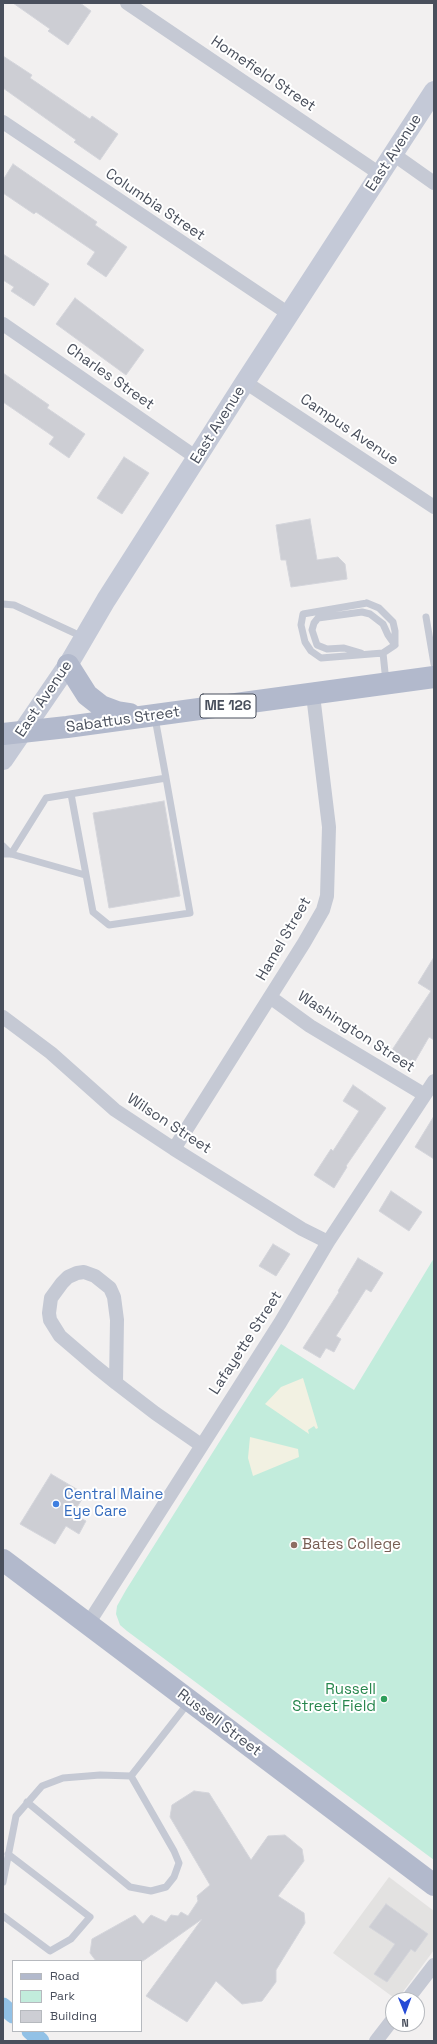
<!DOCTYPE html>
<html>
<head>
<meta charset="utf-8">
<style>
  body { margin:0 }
  #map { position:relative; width:437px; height:2044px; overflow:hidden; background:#f2f0f0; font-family:"Space Grotesk",sans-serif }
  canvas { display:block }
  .frame { position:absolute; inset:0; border:4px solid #494f5c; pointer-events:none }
  .legend { position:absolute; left:12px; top:1960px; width:130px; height:72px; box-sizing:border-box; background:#fff; border:1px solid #b6b9be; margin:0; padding:5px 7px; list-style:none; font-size:12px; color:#494f5c }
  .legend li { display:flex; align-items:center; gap:8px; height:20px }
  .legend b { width:20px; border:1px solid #b6b9be }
  .north { position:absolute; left:385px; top:1992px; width:40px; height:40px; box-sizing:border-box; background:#fff; border:1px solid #b6b9be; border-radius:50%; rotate:179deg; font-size:11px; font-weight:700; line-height:16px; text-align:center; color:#494f5c }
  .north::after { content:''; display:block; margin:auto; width:14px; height:18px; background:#264bd6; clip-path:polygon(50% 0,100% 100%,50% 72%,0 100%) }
</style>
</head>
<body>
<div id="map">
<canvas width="437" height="2044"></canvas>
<div class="frame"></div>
<ul class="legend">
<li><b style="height:5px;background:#b2b9cc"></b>Road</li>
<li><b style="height:11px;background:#c2ecdc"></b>Park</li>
<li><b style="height:11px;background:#cdced4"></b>Building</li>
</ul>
<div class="north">N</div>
</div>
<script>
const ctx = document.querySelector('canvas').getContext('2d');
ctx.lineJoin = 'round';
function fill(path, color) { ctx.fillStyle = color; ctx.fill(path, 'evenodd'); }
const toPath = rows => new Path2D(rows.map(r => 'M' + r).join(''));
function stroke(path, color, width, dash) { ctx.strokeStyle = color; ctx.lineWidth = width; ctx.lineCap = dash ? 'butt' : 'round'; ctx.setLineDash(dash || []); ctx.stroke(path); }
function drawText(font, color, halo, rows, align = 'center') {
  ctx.font = font + ' "Space Grotesk",sans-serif'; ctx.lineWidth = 4; ctx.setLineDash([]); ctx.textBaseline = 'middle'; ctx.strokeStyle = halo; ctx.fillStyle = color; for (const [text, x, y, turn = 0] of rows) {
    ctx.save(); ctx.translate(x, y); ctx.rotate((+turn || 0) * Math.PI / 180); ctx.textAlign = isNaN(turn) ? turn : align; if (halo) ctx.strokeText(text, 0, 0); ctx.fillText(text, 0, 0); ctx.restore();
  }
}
const education = toPath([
  [389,1877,434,1911,434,1950,397,2000,333,1953]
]);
const green = toPath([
  [434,1258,434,1860,127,1631,120,1625,116,1614,117,1606,126,1590,281,1344,354,1390]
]);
const sand = toPath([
  [303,1378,318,1428,316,1429,314,1426,308,1430,309,1434,265,1404,281,1387],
  [250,1437,298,1449,299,1457,253,1476,248,1458]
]);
const canal = toPath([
  [3,2006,13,2015],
  [30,2031,41,2041]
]);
const building = toPath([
  [13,3,80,3,91,11,68,45,48,31,50,29,13,3],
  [3,56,32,75,30,78,90,119,92,116,118,134,100,160,74,142,76,140,3,88,3,56],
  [13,164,97,222,95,225,127,247,106,277,87,264,95,252,36,212,34,214,3,193,3,180,13,164],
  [3,254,49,284,34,306,11,291,14,287,3,280,3,254],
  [75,298,144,350,126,375,56,324,75,298],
  [3,373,49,405,47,408,85,434,69,458,49,444,54,437,3,402,3,373],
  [124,457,149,473,122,514,97,498,124,457],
  [310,519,317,560,338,557,345,564,347,579,291,587,286,560,281,560,276,525,310,519],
  [164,801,180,896,109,908,93,813,164,801],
  [434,957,434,1040,429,1037,414,1063,392,1050,431,991,418,983,434,957],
  [353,1085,386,1108,346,1166,347,1167,334,1188,314,1175,331,1149,333,1151,359,1111,343,1101,353,1085],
  [434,1116,434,1159,415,1147,434,1116],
  [391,1191,422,1212,409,1231,379,1211,391,1191],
  [273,1244,290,1254,276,1276,259,1266,273,1244],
  [358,1258,383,1273,371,1292,366,1289,336,1336,341,1339,334,1352,326,1348,320,1358,303,1348,339,1292,338,1291,358,1258],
  [51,1474,85,1494,73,1514,86,1521,79,1534,66,1526,55,1544,20,1524,51,1474],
  [194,1791,209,1793,251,1860,268,1836,285,1835,302,1849,304,1861,278,1896,304,1913,305,1923,276,1970,276,1982,262,2001,242,2004,216,1981,187,2022,146,1996,202,1919,143,1961,96,1961,90,1953,92,1939,135,1915,143,1924,151,1915,166,1922,171,1915,178,1916,181,1912,188,1916,198,1901,197,1896,210,1885,170,1817,172,1805,194,1791],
  [386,1904,428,1934,415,1952,411,1949,387,1982,374,1974,395,1944,369,1927,386,1904]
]);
const service = toPath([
  [367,603,379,608,393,622,395,631,395,645,383,653,321,658,311,651,305,642,301,625,303,614,367,603],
  [3,604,14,605,83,637],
  [426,617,434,664],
  [361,653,344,648,327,649,317,645,312,630,314,623,318,618,362,612,370,614,383,624,388,635,395,645],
  [383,653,386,682],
  [71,794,93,912,109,925,190,913,166,778],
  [3,846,11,854],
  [3,854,11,854,85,875],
  [11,854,46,798,166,778,155,718],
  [27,1802,130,1887,151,1891,166,1887,174,1877,179,1863,174,1851,131,1776],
  [3,1882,16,1816,42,1786,63,1778,100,1775,131,1776,189,1702],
  [3,1916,50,1951,71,1939,90,1917,8,1854]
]);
const minor = toPath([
  [127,3,380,174],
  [3,122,289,314],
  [393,154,434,183],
  [3,324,197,458],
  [245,382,434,507],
  [270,997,310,1026,425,1095],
  [3,1017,51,1053,115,1110,174,1149,302,1229,328,1242],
  [174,1149,304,943,323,910,327,896,329,827,313,695],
  [116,1383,117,1320,114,1297,110,1288,95,1276,84,1272,77,1273,68,1277,62,1283,51,1298,49,1313,50,1320,60,1336,95,1366,116,1383,155,1413,201,1445],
  [88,1624,280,1323,328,1242,434,1081],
  [407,2000,434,1965],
  [376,2041,393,2019]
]);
const secondary = toPath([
  [3,760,68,665,106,600,245,382,434,91]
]);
const primary = toPath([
  [68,665,87,695,101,706,117,712,130,714],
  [3,734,67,727,434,677],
  [3,1560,434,1885]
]);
const markers = [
  [56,1504,4,"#3f7fe0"],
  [294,1545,4,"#8d6e63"],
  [384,1699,4,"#2e9e5b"]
];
const shields = [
  [228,706,56]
];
const shieldNames = [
  ["ME 126",228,706]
];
const streetNames = [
  ["Homefield Street",263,74,34],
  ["East Avenue",394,153,-57],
  ["Columbia Street",155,205,34],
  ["Charles Street",110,377,35],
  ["East Avenue",218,425,-58],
  ["Campus Avenue",349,430,34],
  ["East Avenue",44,699,-56],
  ["Sabattus Street",123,720,-8],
  ["Hamel Street",284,939,-60],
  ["Washington Street",356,1032,33],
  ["Wilson Street",169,1124,33],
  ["Lafayette Street",246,1343,-57],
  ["Russell Street",219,1723,37]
];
const shopNames = [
  ["Central Maine",64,1495],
  ["Eye Care",64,1512]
];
const educationNames = [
  ["Bates College",302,1545]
];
const leisureNames = [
  ["Russell",376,1690],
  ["Street Field",376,1707]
];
fill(education, '#e3e2e1');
fill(green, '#c2ecdc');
fill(sand, '#f2f1e2');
stroke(canal, '#92c1e6', 17);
fill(building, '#cdced4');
stroke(building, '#d4d5db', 1);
stroke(service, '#c5c9d4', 7);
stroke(minor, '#c5c9d4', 14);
stroke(secondary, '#c4c9d7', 20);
stroke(primary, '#b2b9cc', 22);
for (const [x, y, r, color] of markers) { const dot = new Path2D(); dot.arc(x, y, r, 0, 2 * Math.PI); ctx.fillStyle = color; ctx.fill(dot); stroke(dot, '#fff', 1.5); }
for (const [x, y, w] of shields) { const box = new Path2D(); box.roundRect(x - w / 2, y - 12, w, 24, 3); ctx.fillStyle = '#fff'; ctx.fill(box); stroke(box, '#494f5c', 1); }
drawText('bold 14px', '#494f5c', null, shieldNames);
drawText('15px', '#494f5c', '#fff', streetNames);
drawText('15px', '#366cbe', '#fff', shopNames, 'left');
drawText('15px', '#785e54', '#fff', educationNames, 'left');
drawText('15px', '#27864d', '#fff', leisureNames, 'right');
</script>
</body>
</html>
